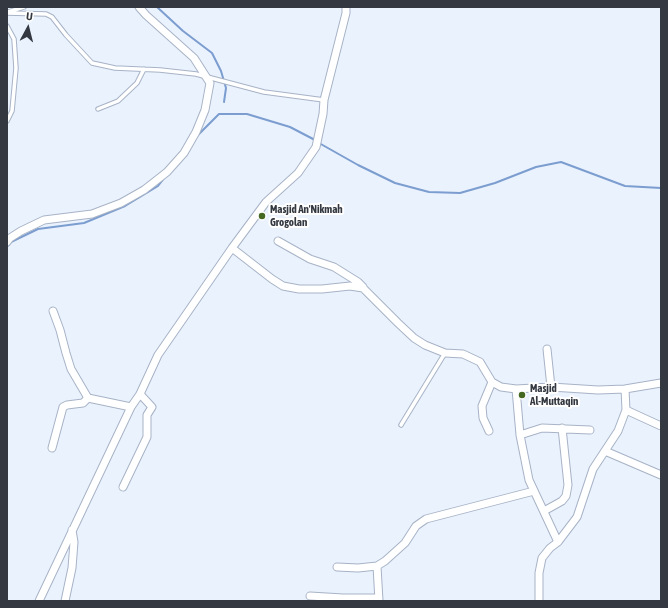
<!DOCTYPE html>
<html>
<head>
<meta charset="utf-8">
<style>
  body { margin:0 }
  #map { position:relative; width:668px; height:608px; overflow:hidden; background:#eaf2fe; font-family:"Asap Condensed",sans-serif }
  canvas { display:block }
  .frame { position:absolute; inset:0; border:8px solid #343941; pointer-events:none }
  .north { position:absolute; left:8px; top:8px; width:40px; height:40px; -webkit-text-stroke:3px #fff; paint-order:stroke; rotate:7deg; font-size:11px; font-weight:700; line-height:16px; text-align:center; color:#343941 }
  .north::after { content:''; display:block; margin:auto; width:14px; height:18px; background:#343941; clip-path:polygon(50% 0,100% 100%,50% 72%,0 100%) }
</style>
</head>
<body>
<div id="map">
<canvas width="668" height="608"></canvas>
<div class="frame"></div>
<div class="north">U</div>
</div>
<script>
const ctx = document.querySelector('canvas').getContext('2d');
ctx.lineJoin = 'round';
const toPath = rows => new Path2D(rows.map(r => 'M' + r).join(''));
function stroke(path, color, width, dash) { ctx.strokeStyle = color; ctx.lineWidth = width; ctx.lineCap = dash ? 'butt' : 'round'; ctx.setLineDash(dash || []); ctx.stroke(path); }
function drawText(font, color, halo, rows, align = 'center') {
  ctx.font = font + ' "Asap Condensed",sans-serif'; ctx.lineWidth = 4; ctx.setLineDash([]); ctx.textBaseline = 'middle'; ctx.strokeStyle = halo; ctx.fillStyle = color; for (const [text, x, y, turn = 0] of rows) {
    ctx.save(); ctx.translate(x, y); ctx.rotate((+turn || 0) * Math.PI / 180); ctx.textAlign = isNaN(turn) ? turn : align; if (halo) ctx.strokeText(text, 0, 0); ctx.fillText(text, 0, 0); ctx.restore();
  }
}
const stream = toPath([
  [157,7,183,31,212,53,221,71,226,88,224,102],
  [197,136,219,114,247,114,290,127,315,140],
  [319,143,358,165,395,183,429,192,460,193,495,183,536,167,561,162,625,186,661,188],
  [7,247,11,242,38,229,84,223,125,206,158,186,165,177]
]);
const lane = toPath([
  [8,12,24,7],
  [7,13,46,14,52,17,66,35,92,63,115,68,160,70,196,74,264,92,324,100],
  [7,26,14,39,16,68,12,111,7,121],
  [98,109,118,101,137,83,144,69],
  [401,425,445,353]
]);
const street = toPath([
  [278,241,310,259,334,267,358,282,363,287],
  [7,242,10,238,21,231,44,220,92,214,121,203,144,190,167,172,184,153,196,132,205,110,210,83,194,58,146,15,139,7],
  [232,248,272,279,283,286,299,289,322,289,350,286,363,288,398,323,414,338,425,345,445,353,463,354,480,362,492,382,501,387,516,389,551,387,598,390,625,389,661,383],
  [53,311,60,330,66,353,71,369,88,398,131,407],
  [547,349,551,387],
  [516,389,520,435,529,480,558,542],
  [626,410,661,426],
  [489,431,483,418,482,406,492,382],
  [520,435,542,428,590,430],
  [52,448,63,407,67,405,83,403,88,398],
  [605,451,661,475],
  [123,487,147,437,147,415,152,407,140,394],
  [544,511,562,501,566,496,568,485,562,428],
  [377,566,379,601],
  [337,567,358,568,377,566,385,561,405,543,416,526,426,519,534,491],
  [310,596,343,598,379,598],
  [39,601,131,407,140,394,158,355,232,248,266,202,298,173,316,147,323,114,324,100,346,13,346,7],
  [65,601,72,568,74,542,72,530],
  [539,601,539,573,542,558,550,548,558,542,577,517,593,469,618,431,626,410,625,389]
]);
const markers = [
  [262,216,4,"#456821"],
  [522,395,4,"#456821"]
];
const poiNames = [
  ["Masjid An'Nikmah",270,210],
  ["Grogolan",270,223],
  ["Masjid",530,389],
  ["Al-Muttaqin",530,402]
];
stroke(stream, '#7c9dcf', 2);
stroke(lane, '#a7b3c6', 5.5);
stroke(street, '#a7b3c6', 9);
stroke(lane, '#fff', 3.5);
stroke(street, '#fff', 7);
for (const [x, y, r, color] of markers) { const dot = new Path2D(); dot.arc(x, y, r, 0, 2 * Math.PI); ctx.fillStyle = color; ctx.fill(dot); stroke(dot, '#fff', 1.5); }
drawText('bold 11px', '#343941', '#fff', poiNames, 'left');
</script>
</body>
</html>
